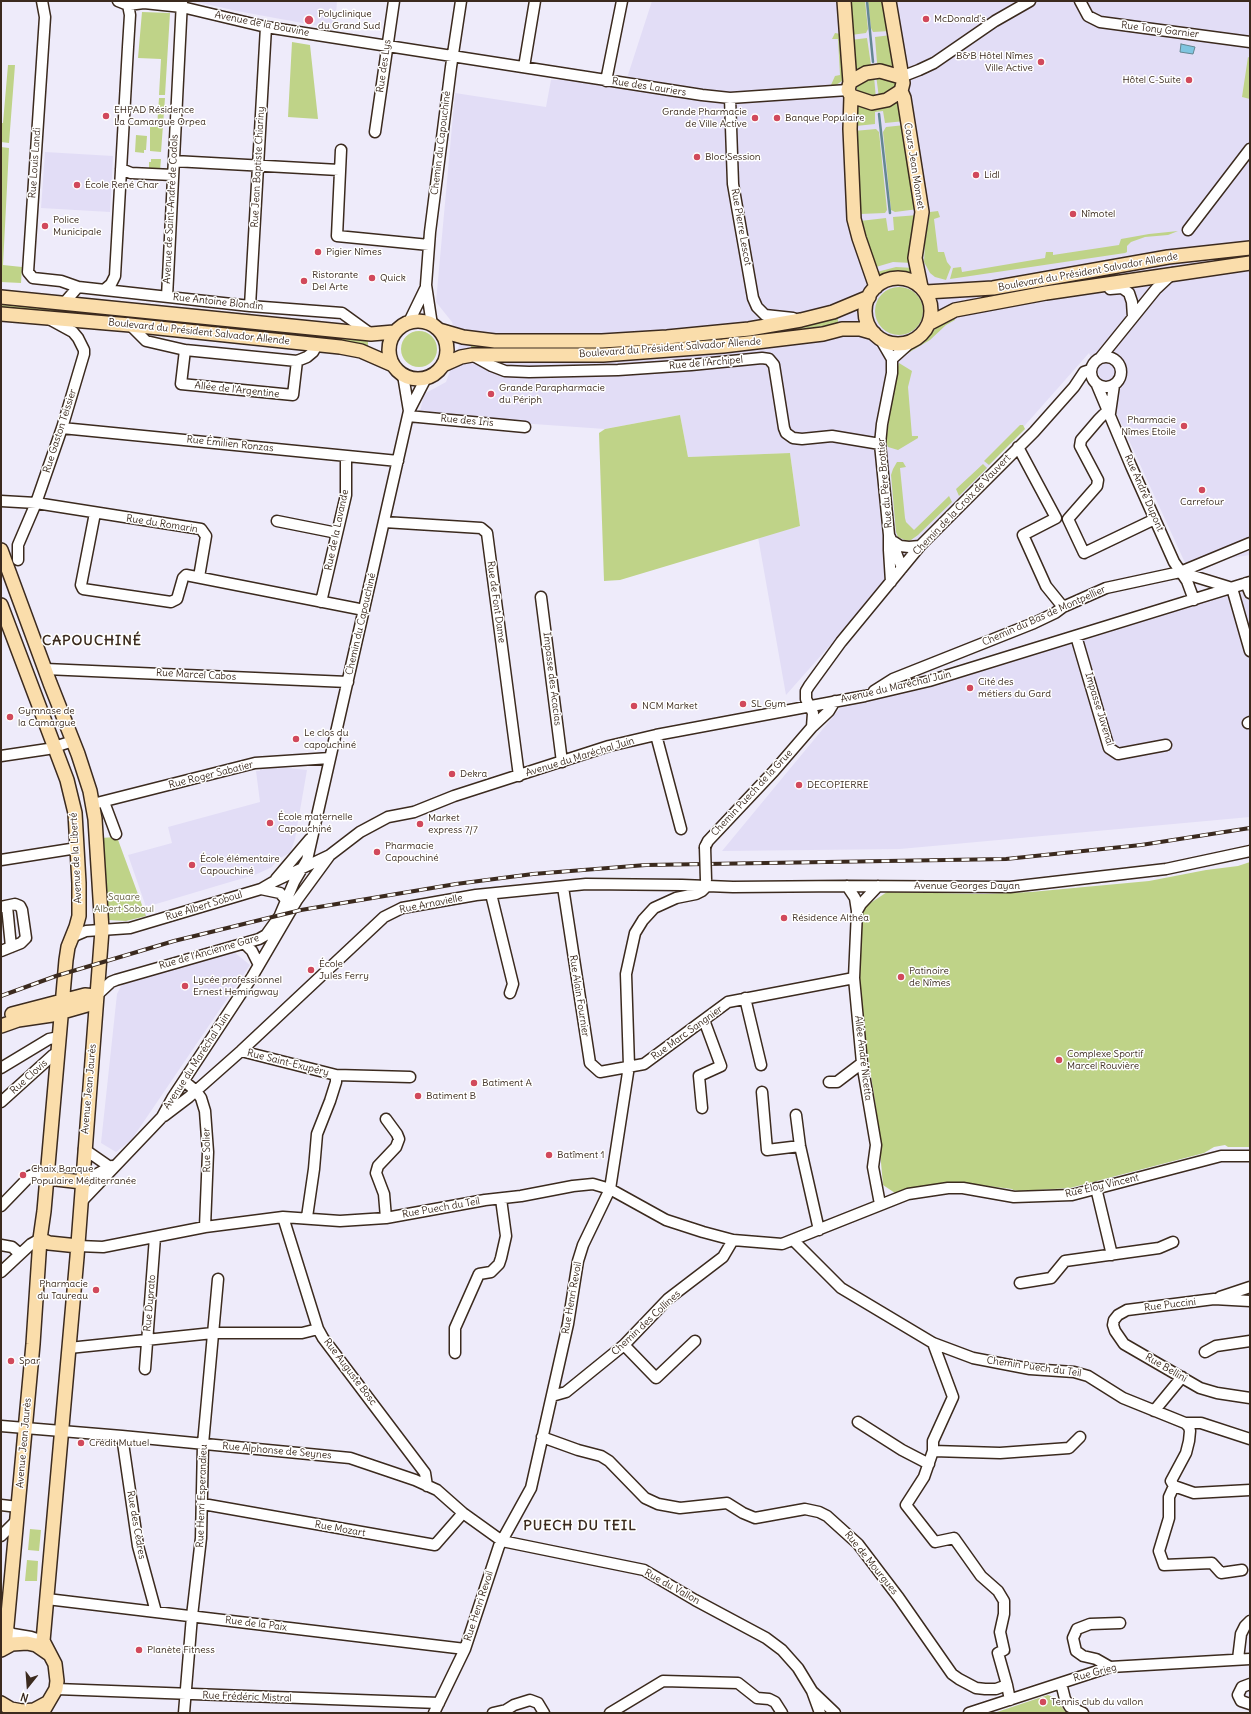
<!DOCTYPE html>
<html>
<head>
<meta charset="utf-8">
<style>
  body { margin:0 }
  #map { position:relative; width:1251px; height:1714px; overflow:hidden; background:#eeebfa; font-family:Delius,sans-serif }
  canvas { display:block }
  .frame { position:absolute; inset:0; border:2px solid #3b2a1e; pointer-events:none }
  .north { position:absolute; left:8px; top:1666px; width:40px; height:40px; -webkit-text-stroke:3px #fff; paint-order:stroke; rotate:197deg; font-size:11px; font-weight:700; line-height:16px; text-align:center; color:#3b2a1e }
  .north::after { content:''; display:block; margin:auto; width:14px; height:18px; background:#3b2a1e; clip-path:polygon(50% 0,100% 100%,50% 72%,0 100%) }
</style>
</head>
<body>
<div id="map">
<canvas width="1251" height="1714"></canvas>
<div class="frame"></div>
<div class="north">N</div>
</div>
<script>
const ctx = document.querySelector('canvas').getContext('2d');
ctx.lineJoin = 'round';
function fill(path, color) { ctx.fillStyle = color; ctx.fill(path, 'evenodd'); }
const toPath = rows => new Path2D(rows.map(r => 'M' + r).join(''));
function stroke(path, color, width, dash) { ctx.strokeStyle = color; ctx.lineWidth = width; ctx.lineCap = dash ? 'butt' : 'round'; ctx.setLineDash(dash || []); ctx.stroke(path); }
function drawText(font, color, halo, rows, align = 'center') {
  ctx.font = font + ' Delius,sans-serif'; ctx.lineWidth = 3; ctx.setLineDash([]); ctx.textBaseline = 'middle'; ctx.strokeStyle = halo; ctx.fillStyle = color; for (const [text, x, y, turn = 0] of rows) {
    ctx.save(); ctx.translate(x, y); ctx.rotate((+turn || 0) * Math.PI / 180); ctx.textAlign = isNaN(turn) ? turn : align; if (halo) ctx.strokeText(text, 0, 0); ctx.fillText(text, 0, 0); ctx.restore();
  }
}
const built = toPath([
  [193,1,337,1,335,29,237,11],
  [652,1,1250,1,1250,555,1186,565,1089,353,786,695,758,537,800,526,790,453,688,457,680,415,605,429,419,416,424,394,446,382,459,346,452,322,436,302,455,93,546,107,551,80,627,78],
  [45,152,113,156,110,212,41,208],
  [1250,588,1250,817,900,849,722,851,841,707,1003,665],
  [278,767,307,770,295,839,290,853,278,859,272,867,257,874,146,907,128,855,172,843,168,827,260,802,256,771,260,771,260,769],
  [234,952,250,965,132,1139,116,1152,101,1143,117,994,122,984]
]);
const green = toPath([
  [849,1,865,1,868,29,866,33,851,35],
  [868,1,885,1,890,31,873,32,871,28],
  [142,12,170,13,165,95,159,95,161,59,138,58],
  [835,33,841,34,844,76,842,81,833,87,831,85,835,76,840,75,838,39,832,39],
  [891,35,895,68,856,74,851,40,867,38,871,65,877,63,875,37],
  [292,42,310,45,318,119,288,117],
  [1248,57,1250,58,1250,99,1242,97],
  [8,65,15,65,9,143,1,142,1,123,3,123],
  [876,75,895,81,896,84,895,90,879,98],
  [874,76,876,99,859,94,857,90,857,84],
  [159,98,165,98,161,152,150,151,150,127,157,127],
  [899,99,905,121,885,123,883,111,875,112,875,124,856,126,855,104],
  [905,125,918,209,895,212,891,210,883,132,886,127],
  [876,129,879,132,887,210,885,213,860,214,854,131],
  [136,135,147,136,146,150,144,150,144,153,135,152],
  [1,147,9,148,3,265,22,267,21,283,1,282],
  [151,159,161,159,160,171,149,170,149,162,151,162],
  [938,211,940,217,934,219,938,252,944,252,947,262,951,267,946,280,935,277,930,273,924,262,925,243,930,212],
  [918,215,912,263,893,262,876,267,867,245,860,221,886,218,888,231,894,230,893,217],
  [1178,231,1168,235,1145,237,1131,242,1127,246,1127,252,1125,253,950,279,953,268,961,267,962,272,1045,258,1046,252,1053,252,1053,255,1119,245,1121,239,1149,234],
  [896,267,914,268,913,276,892,275,878,280,877,272],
  '875 311a24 24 0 1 1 48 0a24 24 0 1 1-48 0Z',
  [1,301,98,309,97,316,1,308],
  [110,310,224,323,224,329,110,317],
  [838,316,838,324,697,343,697,338],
  [954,316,955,320,946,325,930,340,903,356,913,346,928,337,940,324],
  [239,324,368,338,368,348,238,331],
  '401 349a18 18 0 1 1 36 0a18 18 0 1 1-36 0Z',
  [471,343,574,345,574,348,471,349],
  [899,363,912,371,908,387,912,436,918,436,918,438,898,450,888,447,886,442,894,383],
  [680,415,688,457,790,453,800,526,620,580,604,581,599,433,605,429],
  [1020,425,1023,425,1025,429,989,465,984,461],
  [897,462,903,462,906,467,900,468,905,518,906,522,914,530,949,496,952,502,918,535,911,540,907,541,898,537,896,532,891,475,893,469],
  [983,464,987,468,959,496,956,489],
  [117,837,146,916,126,921,108,920,106,902,100,838],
  [1250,862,1250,1147,1228,1147,1225,1145,1214,1147,1204,1153,1070,1188,1019,1191,1013,1190,1012,1189,955,1182,926,1186,895,1193,883,1185,876,1107,861,1013,856,935,860,910,887,892,985,894,1031,892,1149,881,1206,870,1238,866],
  [30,1529,41,1530,39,1551,28,1550],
  [27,1560,38,1561,37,1581,25,1581],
  [1048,1695,1055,1698,1064,1710,1068,1713,994,1713]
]);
const water = toPath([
  [1181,44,1195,47,1193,54,1180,52,1181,44]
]);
const stream = toPath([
  [867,1,873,62],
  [879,114,890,213]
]);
const minor = toPath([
  [42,1,45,17,28,272,33,278,61,281,78,287],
  [118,1,128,5,144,3,182,7,266,27,702,95,730,98,848,90],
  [1080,1,1088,16,1100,22,1250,42],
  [524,67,535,1],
  [901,77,919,70,934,63,995,21,1030,1],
  [606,81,622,1],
  [730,98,733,184,753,298,757,307,765,315,793,318],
  [375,132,394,1],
  [341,150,337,236,429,245],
  [174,161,339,170],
  [121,169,131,173,173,175],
  [1188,230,1250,149],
  [1110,289,1122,288,1129,293,1132,302,1133,317],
  [104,290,111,284,115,276,128,47,130,15,128,5],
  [167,297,182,1],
  [65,302,78,287,250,306,342,313,371,334],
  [250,306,266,27],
  [409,322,425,289],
  [130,325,146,341,185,350,297,361,307,357,313,352,317,345],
  [432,325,426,285,430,232,451,67,461,1],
  [881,340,892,359,892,373,882,424,880,444,889,535,889,550,891,582],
  [185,350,181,384,293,395,297,361],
  [472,355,492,366,505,371,529,372,618,370,691,365,762,358,769,359,774,365,784,428,786,433,793,438,802,439,832,436,880,444],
  '1091 372a15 15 0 1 1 30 0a15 15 0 1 1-30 0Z',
  [1101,357,1156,289,1173,273],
  [892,359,911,342],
  [403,375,409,411],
  [1097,385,1131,466,1174,562,1187,581,1194,600],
  [1110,413,1104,414,1099,419,1081,440,1080,446,1098,480,1097,486,1068,519,1084,553,1155,519],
  [1110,413,1114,385],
  [408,416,525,427],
  [62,428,398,461],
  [1018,447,1056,518,1023,535,1046,586,1063,607],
  [1,501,36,503,201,529,206,536,199,577],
  [95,513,81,585,83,589,171,602,177,599,183,578,186,575,364,610],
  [277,521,337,533],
  [384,522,481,528,487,533,519,776],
  [890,537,902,568],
  [894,542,900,546,909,547,920,546],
  [18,560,18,545,36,503,62,428,84,354,84,350,78,338,73,332,51,320],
  [1180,572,1232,588],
  [1246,583,1250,593],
  [1232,588,1250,651],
  [541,597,562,762],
  [321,602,346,495,346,456],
  [1076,636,1109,748,1118,754,1166,745],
  [45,669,348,682],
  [874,691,893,679,1034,623,1055,613,1063,607,1106,588,1180,572,1250,543],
  [1248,723,1250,722],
  [812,727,813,713,806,699,806,691,809,686,841,642,920,546,1034,432,1074,387,1084,372,1090,370],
  [656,735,681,829],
  [1,756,48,749,73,741],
  [104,802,116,834],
  [93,804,255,763,330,758],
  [705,847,708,841,774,771,812,727,829,711,835,701],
  [1,860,77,848],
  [276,879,310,839],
  [847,886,855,898,857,911,854,978,862,1063,876,1145,873,1167,880,1204],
  [563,887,590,1063,600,1072,644,1064,728,1002,854,978],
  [261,889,280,893,286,900],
  [491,894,513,984,510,993],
  [7,906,11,947],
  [1,907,15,904,20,906,22,910,26,938,21,943,1,951],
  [857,911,861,904,878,886],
  [280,915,294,882,307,860,409,411,426,378],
  [72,937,86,931,130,928,261,889,273,882,330,855],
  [245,944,252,951,259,965],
  [96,996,111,982,116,980,259,939,266,935,284,910],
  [745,998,761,1065],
  [241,1051,336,1075,410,1077],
  [1,1068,49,1039,59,1037],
  [184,1081,196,1091,201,1098,205,1111,208,1152,205,1227],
  [829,1082,837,1082,862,1063],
  [762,1092,767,1150,800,1146],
  [1,1102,53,1055,58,1055],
  [702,1108,699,1076,721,1066,704,1020],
  [796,1115,800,1146,819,1230],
  [164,1116,189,1097,241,1051,384,917,402,908,476,895,586,884,682,885,733,887,847,886,1010,887,1166,869,1250,851],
  [84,1149,110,1167],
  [82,1182,112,1166],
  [1096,1188,1112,1255],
  [81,1202,162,1117,173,1097,252,977,297,900,330,855,360,832,388,817,414,812,454,796,609,746,656,735,865,696,929,681,1250,582],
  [1,1206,30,1176,36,1174,47,1178],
  [283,1217,318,1329,323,1338,425,1473,427,1486],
  [307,1217,314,1169,317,1134,330,1101,336,1082,336,1075],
  [386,1218,384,1194,376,1173,378,1166,396,1147,399,1139,397,1134,386,1119],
  [794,1241,841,1288,933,1343,973,1358,1030,1369,1074,1372,1088,1376,1123,1398,1185,1423,1189,1427,1190,1431,1189,1441,1186,1453,1171,1481,1174,1486,1169,1497,1169,1518,1159,1551,1164,1565,1212,1563,1221,1573,1242,1570],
  [1,1245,12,1247,20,1254],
  [78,1246,103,1247,205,1227,283,1217,340,1221,386,1218,485,1200,521,1196,573,1186,593,1184,610,1189,666,1220,703,1232,733,1240,782,1244,908,1194,948,1188,963,1188,1014,1197,1072,1195,1221,1156,1250,1156],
  [1,1272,31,1244,40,1239],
  [1020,1283,1051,1278,1065,1261,1159,1248,1173,1242],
  [1220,1297,1250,1287],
  [1250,1301,1214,1299,1127,1310,1118,1315,1114,1320,1113,1325,1115,1331,1124,1344,1200,1388,1217,1393,1250,1398],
  [933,1343,953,1397,933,1441,933,1451,924,1477,906,1505,935,1542,954,1538,981,1576,998,1591,1004,1601,1004,1614,1000,1632,1004,1650,998,1653,1007,1685],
  [624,1345,656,1378,695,1341],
  [69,1348,213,1333,302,1333,318,1329],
  [1205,1352,1216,1346,1250,1341],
  [455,1353,455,1328,479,1274,491,1272,499,1264,501,1258,506,1236,501,1199],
  [145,1369,155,1237],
  [552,1396,566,1392,624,1345,668,1299,723,1257,733,1240],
  [1154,1411,1182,1377],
  [858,1422,902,1450,929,1464],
  [1185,1423,1201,1423,1250,1439],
  [1,1426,122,1436,350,1458,415,1480,437,1490,463,1513,502,1541,644,1570,695,1600,766,1638,782,1650,798,1668,812,1691,820,1713],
  [122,1436,138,1546,156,1612],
  [542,1437,578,1450,601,1456,609,1461,645,1498,658,1504,680,1508,727,1503,743,1513,755,1518,805,1509,819,1512,827,1516,858,1544,899,1598,952,1674,959,1679,976,1688,985,1689,996,1689,1007,1685,1010,1700],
  [933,1451,1000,1453,1069,1448,1080,1437],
  [1174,1486,1194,1493,1250,1490],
  [203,1504,435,1545,463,1513],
  [1,1505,18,1507],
  [1,1536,17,1520],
  [47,1599,465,1649],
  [1,1628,13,1634,31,1637,43,1641],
  [1238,1659,1241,1634,1245,1626,1250,1621],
  [1110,1667,1096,1659,1083,1656,1076,1651,1073,1638,1077,1629,1090,1624,1120,1623],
  [1061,1683,1065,1699,1070,1707,1083,1713],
  [1250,1684,1242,1687,1238,1695,1241,1701,1250,1704],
  [56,1689,439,1703],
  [813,1692,835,1713],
  [184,1713,192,1616,201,1538,203,1444,218,1279],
  [434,1713,465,1649,499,1546,531,1488,568,1324,578,1261,583,1245,610,1189,629,1066,626,974,635,933,643,920,654,908,676,898,696,894,702,891,706,887],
  [493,1713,506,1710,514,1705,530,1700,538,1703,544,1713],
  [610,1713,663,1681,738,1683,757,1698,769,1699,775,1702,782,1713],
  [969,1713,1110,1667,1250,1659]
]);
const major = toPath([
  [844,1,850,82],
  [889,1,903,83,901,91,887,100,872,103,851,96,848,90,850,82,866,73,880,71,901,77],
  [901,91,904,98,922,212,915,258,921,287],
  [851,96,850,129,854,219,859,238,876,287],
  '865 311a33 33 0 1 1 66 0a33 33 0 1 1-66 0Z',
  [926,292,993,288,1168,257,1250,248],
  [1,297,371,334,394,332],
  [1,314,130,325,340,347,361,351,393,365],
  '389 350a29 29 0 1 1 58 0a29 29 0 1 1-58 0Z',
  [930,323,955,310,1046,293,1250,263],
  [439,330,463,337,495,341,602,341,667,337,749,329,801,320,833,312,869,297],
  [443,365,461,357,472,355,603,355,723,346,823,334,842,329,860,329,874,333],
  [1,550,50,683,78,754,90,791,95,819,102,930,77,1257,43,1641,55,1664,57,1681,56,1689,42,1713],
  [1,605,67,780,75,813,79,883,79,916,76,927,68,947,66,960,44,1211,40,1239,33,1344,5,1647],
  [12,1014,85,995,96,996],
  [1,1026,18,1020,52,1015,87,1005,96,996],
  [47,1178,82,1182],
  [40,1239,49,1243,78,1246],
  [1,1650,12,1644,27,1643,36,1645,49,1654],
  [1,1703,11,1709,22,1711,34,1710,47,1703]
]);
const rail = toPath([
  [1,996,56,976,174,941,301,910,456,884,533,874,646,865,1006,859,1141,845,1250,828]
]);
const minorBridge = toPath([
  [705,847,706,880]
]);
const markers = [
  [926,19,4,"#d1495b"],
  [309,20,5,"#d1495b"],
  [1041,62,4,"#d1495b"],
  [1189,80,4,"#d1495b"],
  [106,116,4,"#d1495b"],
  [755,118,4,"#d1495b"],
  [777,118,4,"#d1495b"],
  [697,157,4,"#d1495b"],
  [976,175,4,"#d1495b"],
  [77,185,4,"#d1495b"],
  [1073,214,4,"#d1495b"],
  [45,226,4,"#d1495b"],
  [318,252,4,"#d1495b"],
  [372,278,4,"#d1495b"],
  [304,281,4,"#d1495b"],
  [491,394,4,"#d1495b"],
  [1184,426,4,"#d1495b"],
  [1202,490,4,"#d1495b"],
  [970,688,4,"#d1495b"],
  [743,704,4,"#d1495b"],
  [634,706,4,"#d1495b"],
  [10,717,4,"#d1495b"],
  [296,739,4,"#d1495b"],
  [452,774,4,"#d1495b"],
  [799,785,4,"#d1495b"],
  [270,823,4,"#d1495b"],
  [420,824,4,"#d1495b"],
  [377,852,4,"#d1495b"],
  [192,865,4,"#d1495b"],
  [784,918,4,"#d1495b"],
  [311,970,4,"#d1495b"],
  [901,977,4,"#d1495b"],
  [185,986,4,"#d1495b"],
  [1059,1060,4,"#d1495b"],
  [474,1083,4,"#d1495b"],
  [418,1096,4,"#d1495b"],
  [549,1155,4,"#d1495b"],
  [23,1175,4,"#d1495b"],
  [96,1290,4,"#d1495b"],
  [11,1361,4,"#d1495b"],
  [81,1443,4,"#d1495b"],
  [139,1650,4,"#d1495b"],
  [1043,1702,4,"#d1495b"]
];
const poiNames = [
  ["Polyclinique",318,14],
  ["du Grand Sud",318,26],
  ["McDonald's",934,19],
  ["B&B Hôtel Nîmes",1033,56,"right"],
  ["Ville Active",1033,68,"right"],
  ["Hôtel C-Suite",1181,80,"right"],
  ["EHPAD Résidence",114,110],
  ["La Camargue Orpea",114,122],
  ["Grande Pharmacie",747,112,"right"],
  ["de Ville Active",747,124,"right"],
  ["Banque Populaire",785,118],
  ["Bloc Session",705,157],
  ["Lidl",984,175],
  ["École René Char",85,185],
  ["Nîmotel",1081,214],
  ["Police",53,220],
  ["Municipale",53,232],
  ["Pigier Nîmes",326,252],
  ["Ristorante",312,275],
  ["Del Arte",312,287],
  ["Quick",380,278],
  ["Grande Parapharmacie",499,388],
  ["du Périph",499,400],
  ["Pharmacie",1176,420,"right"],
  ["Nîmes Etoile",1176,432,"right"],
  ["Carrefour",1202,502,"center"],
  ["Cité des",978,682],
  ["métiers du Gard",978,694],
  ["SL Gym",751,704],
  ["NCM Market",642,706],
  ["Gymnase de",18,711],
  ["la Camargue",18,723],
  ["Le clos du",304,733],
  ["capouchiné",304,745],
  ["Dekra",460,774],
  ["DECOPIERRE",807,785],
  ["École maternelle",278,817],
  ["Capouchiné",278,829],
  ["Market",428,818],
  ["express 7/7",428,830],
  ["Pharmacie",385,846],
  ["Capouchiné",385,858],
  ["École élémentaire",200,859],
  ["Capouchiné",200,871],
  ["Résidence Althéa",792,918],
  ["École",319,964],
  ["Jules Ferry",319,976],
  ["Patinoire",909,971],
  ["de Nîmes",909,983],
  ["Lycée professionnel",193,980],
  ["Ernest Hemingway",193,992],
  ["Complexe Sportif",1067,1054],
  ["Marcel Rouvière",1067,1066],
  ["Batiment A",482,1083],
  ["Batiment B",426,1096],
  ["Batîment 1",557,1155],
  ["Chaix Banque",31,1169],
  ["Populaire Méditerranée",31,1181],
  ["Pharmacie",88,1284,"right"],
  ["du Taureau",88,1296,"right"],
  ["Spar",19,1361],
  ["Crédit Mutuel",89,1443],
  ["Planète Fitness",147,1650],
  ["Tennis club du vallon",1051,1702]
];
const streetNames = [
  ["Avenue de la Bouvine",262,24,11],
  ["Rue Tony Garnier",1160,30,7],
  ["Rue des Lys",384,66,-82],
  ["Rue des Lauriers",649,87,9],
  ["Chemin du Capouchiné",441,143,-83],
  ["Rue Louis Landi",35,163,-86],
  ["Cours Jean Monnet",914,166,81],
  ["Rue Jean Baptiste Chiariny",258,167,-87],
  ["Avenue de Saint-André de Codols",171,209,-87],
  ["Rue Pierre Lescot",741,227,80],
  ["Boulevard du Président Salvador Allende",1088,272,-10],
  ["Rue Antoine Blondin",218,302,6],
  ["Boulevard du Président Salvador Allende",199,332,6],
  ["Boulevard du Président Salvador Allende",670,348,-4],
  ["Rue de l'Archipel",706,363,-5],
  ["Allée de l'Argentine",237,390,6],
  ["Rue des Iris",467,421,5],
  ["Rue Gaston Teissier",60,431,-72],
  ["Rue Émilien Ronzas",230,444,6],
  ["Rue du Père Brottier",885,483,-95],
  ["Rue André Dupont",1144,493,66],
  ["Chemin de la Croix de Vauvert",962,505,-46],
  ["Rue du Romarin",162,524,9],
  ["Rue de la Lavande",337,530,-78],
  ["Rue de Font Dame",496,602,82],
  ["Chemin du Bas de Montpellier",1044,616,-24],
  ["Chemin du Capouchiné",361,624,-77],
  ["Rue Marcel Cabos",196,675,3],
  ["Impasse des Acacias",552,679,83],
  ["Avenue du Maréchal Juin",896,687,-13],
  ["Impasse Juvenal",1099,709,73],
  ["Avenue du Maréchal Juin",580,757,-17],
  ["Rue Roger Sabatier",211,775,-14],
  ["Chemin Puech de la Grue",752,793,-47],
  ["Avenue de la Liberté",76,858,-93],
  ["Avenue Georges Dayan",967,886],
  ["Rue Arnavielle",431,904,-11],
  ["Rue Albert Soboul",204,906,-17],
  ["Rue de l'Ancienne Gare",209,952,-16],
  ["Rue Alain Fournier",579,996,81],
  ["Rue Marc Sangnier",687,1033,-36],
  ["Allée André Nicetta",863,1058,83],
  ["Avenue du Maréchal Juin",197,1061,-57],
  ["Rue Saint-Exupéry",288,1063,14],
  ["Rue Clovis",29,1077,-42],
  ["Avenue Jean Jaurès",89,1089,-85],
  ["Rue Solier",207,1150,-91],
  ["Rue Éloy Vincent",1102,1186,-13],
  ["Rue Puech du Teil",441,1208,-10],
  ["Rue Henri Revoil",572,1298,-80],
  ["Rue Duprato",150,1303,-85],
  ["Rue Puccini",1170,1305,-7],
  ["Chemin des Collines",646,1323,-43],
  ["Chemin Puech du Teil",1034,1367,8],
  ["Rue Bellini",1166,1368,30],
  ["Rue Auguste Bosc",350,1372,53],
  ["Avenue Jean Jaurès",24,1443,-85],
  ["Rue Alphonse de Seynes",277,1451,5],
  ["Rue Henri Esperandieu",202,1496,-88],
  ["Rue des Cèdres",136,1525,80],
  ["Rue Mozart",340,1529,10],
  ["Rue de Mourgues",871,1563,51],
  ["Rue du Vallon",672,1587,29],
  ["Rue Henri Revoil",479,1606,-72],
  ["Rue de la Paix",256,1624,7],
  ["Rue Grieg",1095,1673,-15],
  ["Rue Frédéric Mistral",247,1697,2]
];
const parkNames = [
  ["Square",124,897],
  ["Albert Soboul",124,909]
];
const districtNames = [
  ["CAPOUCHINÉ",92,641],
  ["PUECH DU TEIL",580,1526]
];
fill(built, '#e2ddf6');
fill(green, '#bfd388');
fill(water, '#7fc5e0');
stroke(water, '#648792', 1);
stroke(stream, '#648792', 2.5);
stroke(minor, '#3b2a1e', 13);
stroke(major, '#3b2a1e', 16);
stroke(minor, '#fff', 10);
stroke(major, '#faddab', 13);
stroke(rail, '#3b2a1e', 4);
stroke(rail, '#fff', 2.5, [8]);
stroke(minorBridge, '#3b2a1e', 13, []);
stroke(minorBridge, '#fff', 10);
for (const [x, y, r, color] of markers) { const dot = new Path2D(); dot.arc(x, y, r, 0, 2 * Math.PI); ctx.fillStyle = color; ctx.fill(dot); stroke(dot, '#fff', 1.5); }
drawText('10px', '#3b2a1e', '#fff', poiNames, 'left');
drawText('10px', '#3b2a1e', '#fff', streetNames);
drawText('10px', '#635d3e', '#fff', parkNames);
ctx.letterSpacing = '1px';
drawText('bold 14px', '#3b2a1e', '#fff', districtNames);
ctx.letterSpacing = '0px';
</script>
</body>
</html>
